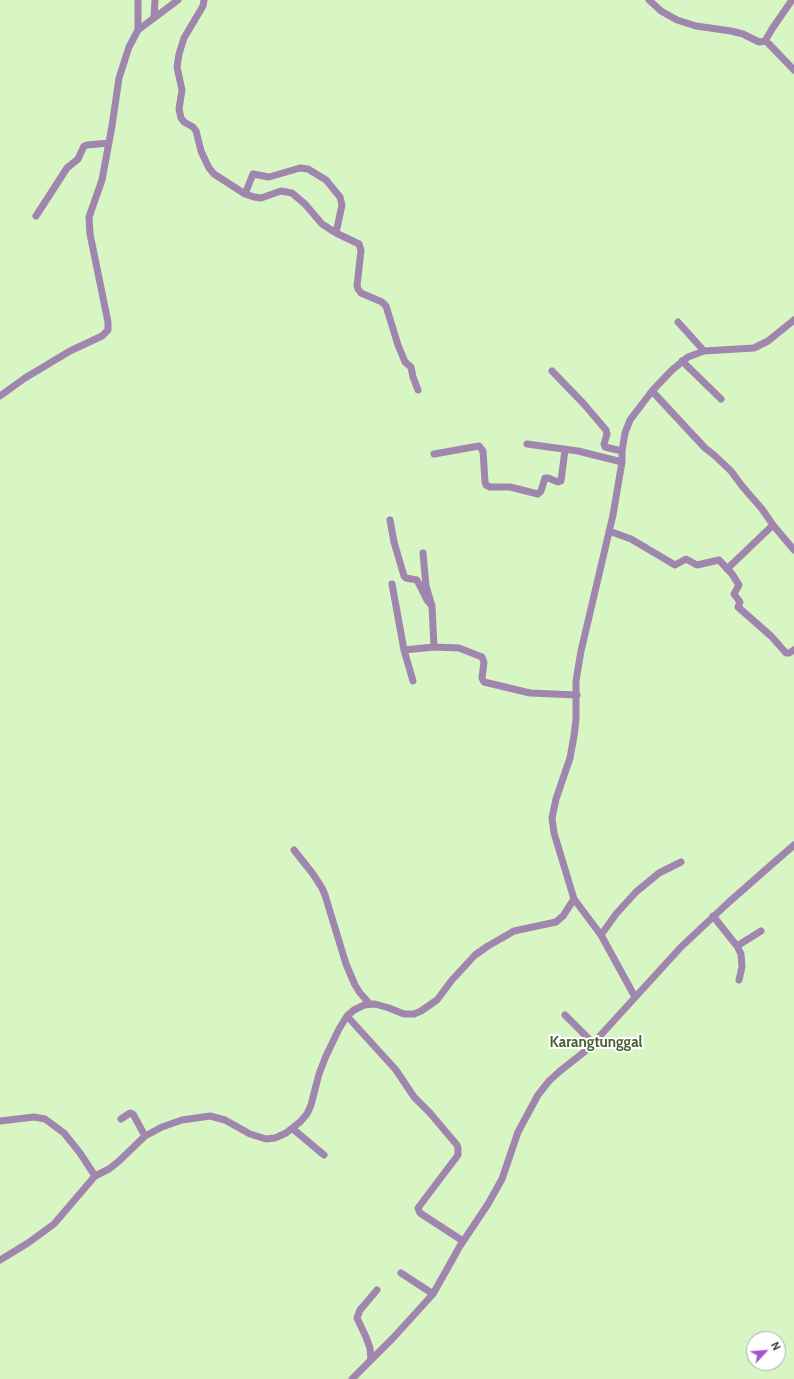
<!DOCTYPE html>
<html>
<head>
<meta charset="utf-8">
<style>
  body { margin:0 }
  #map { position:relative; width:794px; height:1379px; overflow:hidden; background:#d7f6c3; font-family:Cabin,sans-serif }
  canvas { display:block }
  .north { position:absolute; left:746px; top:1331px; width:40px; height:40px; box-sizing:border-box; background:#fff; border:1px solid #abb0a8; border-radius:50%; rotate:64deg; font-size:11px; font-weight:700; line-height:16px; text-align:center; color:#2d3925 }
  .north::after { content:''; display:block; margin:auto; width:14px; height:18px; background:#a457ca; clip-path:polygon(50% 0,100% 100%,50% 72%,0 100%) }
</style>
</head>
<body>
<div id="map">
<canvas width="794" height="1379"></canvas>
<div class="north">N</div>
</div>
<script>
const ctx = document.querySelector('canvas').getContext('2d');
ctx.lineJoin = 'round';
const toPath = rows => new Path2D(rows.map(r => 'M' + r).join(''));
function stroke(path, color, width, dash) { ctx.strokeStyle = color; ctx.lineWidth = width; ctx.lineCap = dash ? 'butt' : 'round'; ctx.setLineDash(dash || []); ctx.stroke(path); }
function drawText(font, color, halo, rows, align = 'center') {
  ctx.font = font + ' Cabin,sans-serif'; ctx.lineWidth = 4; ctx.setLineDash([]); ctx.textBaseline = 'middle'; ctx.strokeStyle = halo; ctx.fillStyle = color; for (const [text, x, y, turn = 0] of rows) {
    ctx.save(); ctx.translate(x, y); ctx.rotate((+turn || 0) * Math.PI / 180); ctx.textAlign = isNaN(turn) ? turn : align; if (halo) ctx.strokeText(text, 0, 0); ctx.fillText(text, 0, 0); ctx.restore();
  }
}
const minor = toPath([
  [204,0,203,6,184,38,179,54,177,67,182,90,179,109,181,118,184,122,193,127,196,131,201,151,209,168,214,174,245,194,254,197,261,198,281,191,292,193,305,204,322,224,336,233,359,244,361,250,357,286,358,289,361,293,382,302,386,306,398,345,405,362,411,367,413,377,418,390],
  [649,0,661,11,677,20,696,26,731,31,743,34,759,42,765,41,769,44,794,70],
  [154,17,155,0],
  [138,30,138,0],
  [765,41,772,29,792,0],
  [245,194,253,174,269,177,300,168,308,169,326,180,340,197,342,205,336,233],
  [36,216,67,168,78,159,84,146,87,145,109,143],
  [678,322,704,351],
  [682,361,721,399],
  [552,371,583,403,606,430,607,434,604,444,605,447,622,451],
  [652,391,705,448,714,455,731,471,742,486,762,509,773,525,794,550],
  [0,396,25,378,70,351,102,336,108,330,108,322,90,234,89,217,102,180,112,126,119,78,129,47,138,30,178,0],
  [527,444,578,451,622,462],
  [434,454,479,446,483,451,485,482,486,485,490,487,510,487,538,494,541,491,545,478,548,478,558,482,561,481,565,450],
  [390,520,394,542,404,576,406,578,417,580,427,600,432,606],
  [609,531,631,539,675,565,686,559,697,565,719,560,732,574,739,585,734,594,740,602,738,607,771,636,786,653,789,653,794,650],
  [423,553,426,586,432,606,434,647],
  [727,569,773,525],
  [392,584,404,650,413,681],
  [404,650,434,647,459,648,482,657,484,662,482,678,484,682,530,693,577,695],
  [294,850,313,874,322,888,325,895,346,964,355,985,360,993,370,1004],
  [713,916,737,946,741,954,742,967,739,980],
  [601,935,616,914,636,892,659,873,681,862],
  [737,946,761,931],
  [635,997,601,935,574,899,554,833,552,818,556,799,570,758,574,736,576,719,576,681,581,651,613,515,622,462,622,451,625,433,630,420,652,391,672,370,688,357,704,351,754,348,768,341,794,320],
  [565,1015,594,1044],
  [347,1016,396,1070,414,1097,430,1113,457,1145,458,1148,458,1155,418,1208,420,1213,463,1241],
  [121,1119,130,1113,133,1114,145,1136],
  [0,1121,34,1117,45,1119,64,1133,80,1153,95,1176],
  [293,1129,324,1155],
  [0,1260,28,1243,54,1224,95,1176,109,1169,118,1162,145,1136,162,1127,182,1120,210,1116,225,1120,250,1134,266,1139,275,1138,286,1133,300,1122,307,1114,311,1105,319,1074,326,1056,339,1029,347,1016,354,1010,364,1005,375,1004,389,1008,404,1014,414,1014,421,1011,437,1000,452,980,475,955,488,946,514,931,556,922,563,916,574,899],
  [401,1273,433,1294],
  [371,1360,370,1348,366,1337,357,1318,360,1310,377,1290],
  [352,1379,393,1338,433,1294,460,1246,488,1204,502,1179,518,1132,538,1095,549,1081,560,1071,588,1049,681,947,729,902,794,845]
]);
const quarterNames = [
  ["Karangtunggal",596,1043]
];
stroke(minor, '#a085af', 7);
drawText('bold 15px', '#466033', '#fff', quarterNames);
</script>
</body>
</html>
